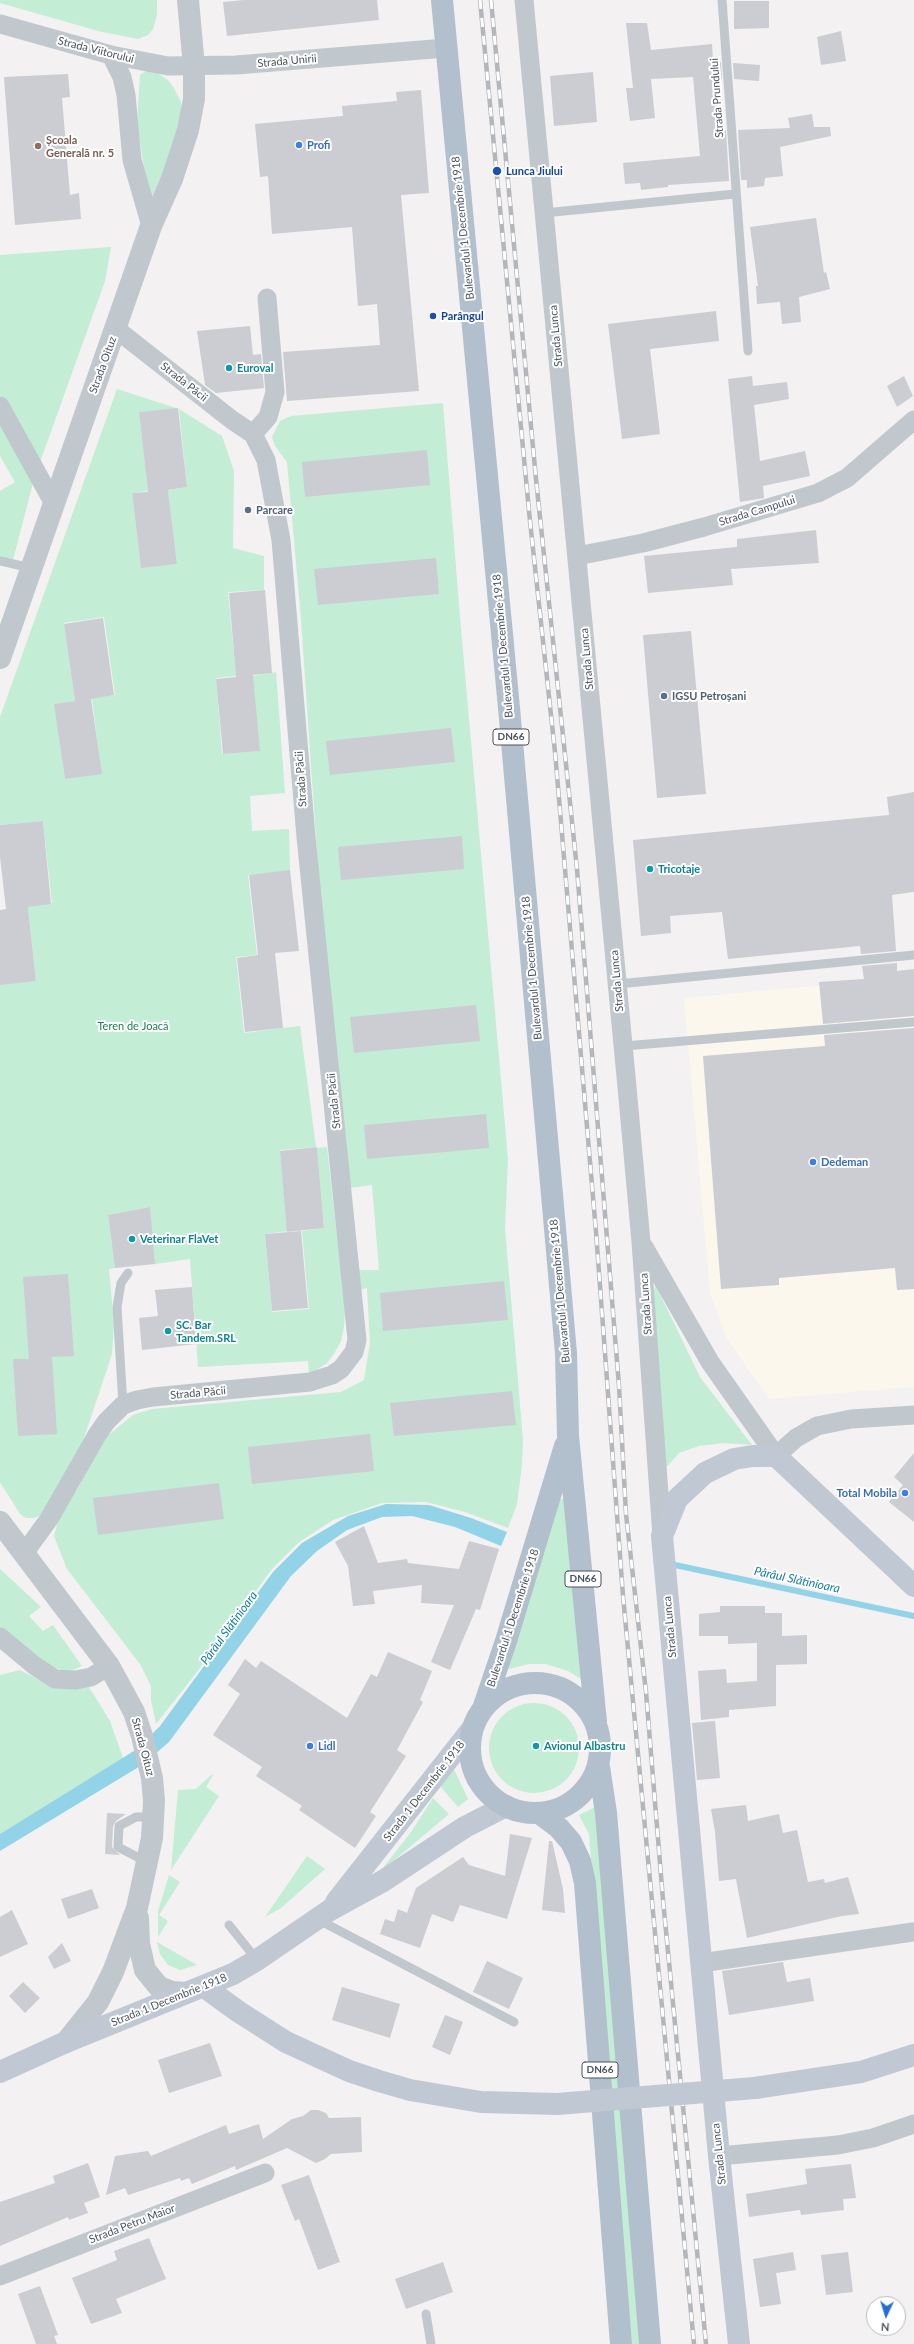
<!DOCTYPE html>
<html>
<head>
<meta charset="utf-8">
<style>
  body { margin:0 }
  #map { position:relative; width:914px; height:2344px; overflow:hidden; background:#f3f1f1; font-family:Lato,sans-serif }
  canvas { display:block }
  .north { position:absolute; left:866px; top:2296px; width:40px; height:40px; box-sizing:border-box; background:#fff; border:1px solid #b7babe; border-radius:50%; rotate:184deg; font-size:11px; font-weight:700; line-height:16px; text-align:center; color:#4a535d }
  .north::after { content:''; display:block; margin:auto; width:14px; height:18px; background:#246ed9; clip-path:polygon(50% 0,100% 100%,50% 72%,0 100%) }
</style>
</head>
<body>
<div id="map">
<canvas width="914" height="2344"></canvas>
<div class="north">N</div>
</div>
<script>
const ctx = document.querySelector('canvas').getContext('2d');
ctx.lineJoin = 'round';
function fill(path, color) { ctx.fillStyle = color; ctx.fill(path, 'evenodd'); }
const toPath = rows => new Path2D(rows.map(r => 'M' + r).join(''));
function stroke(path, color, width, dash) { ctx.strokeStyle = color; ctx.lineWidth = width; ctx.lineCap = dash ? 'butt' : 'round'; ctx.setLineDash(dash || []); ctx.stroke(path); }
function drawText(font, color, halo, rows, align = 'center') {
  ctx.font = font + ' Lato,sans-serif'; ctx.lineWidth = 4; ctx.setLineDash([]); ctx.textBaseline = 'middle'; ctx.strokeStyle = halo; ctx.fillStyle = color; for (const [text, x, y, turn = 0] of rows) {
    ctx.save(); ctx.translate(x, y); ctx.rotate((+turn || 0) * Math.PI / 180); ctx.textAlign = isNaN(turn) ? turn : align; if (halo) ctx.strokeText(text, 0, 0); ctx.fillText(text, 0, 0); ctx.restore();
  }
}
const commercial = toPath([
  [914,977,914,1387,769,1399,726,1337,710,1293,684,998]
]);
const green = toPath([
  [0,0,157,0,157,15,153,29,148,35,138,39,102,32,0,3],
  [147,70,154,71,168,80,174,88,181,102,182,117,168,164,149,201,137,122,140,75],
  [111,247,105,281,39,465,0,395,0,255],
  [117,389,179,409,222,436,234,471,233,548,264,556,264,590,228,592,236,676,216,678,222,754,259,751,253,676,276,672,285,793,250,796,252,831,289,829,290,871,248,875,257,955,236,957,244,1033,300,1026,316,1147,280,1150,288,1231,265,1234,272,1312,309,1309,302,1231,324,1228,317,1148,327,1147,345,1308,344,1327,341,1341,334,1354,327,1363,309,1375,308,1361,198,1367,190,1259,155,1264,149,1207,108,1215,115,1268,109,1269,114,1324,112,1354,80,1450,46,1513,34,1518,26,1518,20,1514,0,1482,0,984,36,981,28,907,52,903,43,821,0,825,0,717],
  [179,409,187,487,168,490,177,564,141,567,132,493,148,491,139,412],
  [104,617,115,695,92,698,101,773,65,779,55,704,75,701,64,623],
  [443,403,460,617,508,1159,505,1228,523,1440,522,1465,517,1504,508,1528,465,1512,426,1502,382,1503,333,1520,298,1543,272,1569,197,1672,156,1724,151,1700,151,1686,140,1664,67,1569,54,1536,59,1517,80,1485,92,1456,106,1437,133,1415,152,1409,341,1392,364,1380,370,1343,367,1288,359,1290,358,1270,379,1270,372,1185,350,1188,318,868,301,619,287,462,275,446,272,437,280,421,291,416],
  [0,418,34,479,13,560,0,558,0,491,15,482,0,456],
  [655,1284,700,1377,752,1445,723,1443,699,1446,679,1453,663,1471,653,1306],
  [563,1499,584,1681,568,1671,546,1664,529,1664,505,1670,556,1500],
  [0,1569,41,1607,29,1616,43,1631,53,1625,82,1666,73,1670,62,1670,50,1666,33,1656,0,1628],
  [20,1670,54,1688,70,1689,89,1687,110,1721,123,1758,0,1834,0,1675],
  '489 1748a45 45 0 1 1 90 0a45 45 0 1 1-90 0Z',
  [453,1767,468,1799,458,1807,440,1786],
  [211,1775,213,1775,206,1787,219,1796,171,1870,178,1790,196,1789],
  [433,1798,449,1814,379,1873,411,1832],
  [597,1806,639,2344,632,2344,589,1834,579,1815],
  [307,1856,325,1869,281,1908,265,1917],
  [169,1875,180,1882,159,1915,168,1921,158,1937,158,1911],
  [157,1942,197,1965,180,1970,168,1965,160,1954]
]);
const water = toPath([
  [386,1504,429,1505,471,1518,507,1532,501,1546,455,1527,412,1516,382,1517,347,1530,317,1551,291,1576,169,1742,142,1765,0,1851,0,1834,137,1749,160,1726,273,1572,302,1543,348,1516]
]);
const stream = toPath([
  [675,1565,914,1616]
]);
const building = toPath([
  [244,0,377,0,379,20,227,36,223,2],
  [734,1,769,1,769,28,734,29],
  [626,23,647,23,651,50,712,44,713,62,721,62,722,79,713,78,718,131,726,130,729,181,668,185,668,187,641,190,640,183,625,184,623,163,700,156,693,77,651,79,655,118,630,121,626,88,633,88],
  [841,31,846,61,821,65,817,37],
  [733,63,760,65,759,81,734,79],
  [593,72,597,122,554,126,550,76],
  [68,74,70,97,62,98,70,195,79,193,81,219,15,225,4,77],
  [421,90,429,193,401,195,419,391,287,401,283,352,380,345,377,304,358,306,352,227,272,234,268,176,260,177,255,124,343,116,342,106,397,101,396,92],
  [812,114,814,127,830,127,831,136,780,147,783,176,765,178,764,186,747,188,747,180,741,180,738,130,790,128,788,118],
  [816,218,824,273,826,272,830,289,799,297,801,322,782,324,780,302,757,304,756,286,758,286,750,227],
  [716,311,719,341,650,349,660,434,622,439,608,324],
  [250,326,253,355,261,354,264,388,216,393,205,385,197,331],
  [752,376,753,386,787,382,789,399,754,405,760,461,805,451,810,476,763,486,764,498,740,502,728,379],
  [904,376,913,396,897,407,887,386],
  [178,408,187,487,168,490,177,564,141,568,132,493,148,492,139,412],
  [427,450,430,485,305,497,302,462],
  [816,530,819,563,731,569,733,585,648,593,644,556,737,547,737,539],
  [436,558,439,594,318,605,314,569],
  [265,590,272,673,253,675,260,751,223,754,216,679,236,677,229,593],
  [103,618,114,695,91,699,102,774,65,779,54,704,75,701,64,624],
  [691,631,706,794,657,798,643,635],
  [451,728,455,762,330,775,326,741],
  [914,792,914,892,892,895,896,951,861,954,860,946,728,959,722,912,670,916,671,933,641,936,633,840,889,815,887,797],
  [43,821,51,904,28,907,36,981,0,985,0,910,6,909,0,857,0,825],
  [462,836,464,869,341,880,338,847],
  [290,870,299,951,275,953,283,1028,245,1032,237,958,258,955,249,875],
  [897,963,897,971,914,969,914,1016,823,1024,819,982,864,979,862,966],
  [476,1005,480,1041,354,1053,350,1017],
  [914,1028,914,1289,897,1290,895,1268,779,1278,779,1285,721,1289,703,1056,825,1046,824,1035],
  [486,1114,489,1148,367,1159,364,1125],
  [317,1147,324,1228,287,1232,280,1151],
  [150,1207,155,1264,115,1268,108,1215],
  [301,1231,308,1308,272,1311,265,1234],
  [68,1274,74,1356,52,1357,57,1434,18,1436,13,1359,29,1359,23,1277],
  [504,1281,508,1320,383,1331,380,1293],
  [192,1287,196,1344,142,1350,139,1318,158,1316,155,1290],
  [512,1391,516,1425,394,1436,390,1403],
  [370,1434,374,1471,252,1484,248,1447],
  [914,1453,914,1522,889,1502,903,1485,894,1477],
  [219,1483,224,1519,98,1535,93,1498],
  [364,1526,378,1563,407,1559,408,1563,459,1569,469,1541,499,1549,480,1610,476,1609,450,1670,431,1662,454,1605,421,1603,422,1585,373,1591,375,1604,353,1606,348,1566,335,1542],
  [720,1606,765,1606,765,1613,782,1613,782,1636,807,1635,807,1664,776,1665,776,1706,729,1710,729,1717,701,1720,698,1671,726,1669,727,1683,757,1681,757,1643,728,1644,728,1636,699,1636,699,1614,720,1612],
  [388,1652,432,1671,420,1700,423,1702,397,1750,406,1756,370,1812,376,1816,355,1848,299,1810,302,1806,256,1776,262,1767,213,1735,240,1694,228,1685,245,1659,256,1668,261,1661,347,1718,371,1674,377,1677],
  [715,1721,720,1778,697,1780,692,1723],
  [746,1805,748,1821,779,1814,783,1833,797,1830,808,1882,824,1879,825,1883,848,1877,859,1914,842,1916,747,1938,736,1879,719,1881,715,1832,711,1809],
  [107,1813,126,1814,116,1821,113,1826,112,1847,120,1855,105,1854],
  [510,1834,532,1838,507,1919,460,1905,453,1922,432,1914,420,1948,380,1934,385,1919,394,1922,398,1909,407,1913,416,1888,463,1857,469,1865,505,1876],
  [549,1841,552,1841,563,1889,565,1913,542,1910],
  [92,1889,99,1908,68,1919,61,1899],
  [12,1910,28,1944,0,1957,0,1917],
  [62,1943,71,1961,54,1969,48,1957],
  [487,1961,523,1978,509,2009,473,1992],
  [783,1962,787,1982,810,1978,814,2001,729,2015,722,1971],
  [23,1982,40,1998,25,2013,9,1996],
  [342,1987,400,2004,390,2038,332,2020],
  [445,2015,463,2022,450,2055,432,2047],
  [210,2043,222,2076,169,2093,158,2060],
  [311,2110,318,2110,326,2113,329,2118,361,2117,362,2152,331,2154,325,2159,316,2163,287,2148,236,2170,235,2166,192,2184,189,2178,181,2181,180,2178,128,2195,125,2188,106,2195,115,2156,148,2151,151,2156,226,2125,229,2134,259,2124,263,2139,292,2119,303,2116],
  [88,2163,100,2197,84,2203,88,2213,69,2220,68,2217,0,2246,0,2202,55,2183,53,2176],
  [851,2164,856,2198,843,2199,844,2210,801,2215,800,2210,749,2217,746,2194,807,2184,805,2169],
  [309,2175,340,2262,318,2270,299,2219,295,2221,281,2185],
  [149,2238,166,2279,116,2299,122,2313,91,2324,72,2278,117,2260,114,2251],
  [793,2252,796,2270,776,2273,781,2304,760,2307,753,2259],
  [848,2252,853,2292,826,2295,821,2255],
  [443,2262,453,2292,406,2309,395,2279],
  [40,2286,58,2335,54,2336,57,2344,36,2344,18,2294]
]);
const service = toPath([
  [722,0,748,351],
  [544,213,735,194],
  [0,561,31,568],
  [618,984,914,955],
  [624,1046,914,1022],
  [123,1405,117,1307,121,1283,128,1273],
  [147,1862,118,1847,119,1826,136,1817,154,1817],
  [317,1919,514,2022],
  [229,1925,257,1960],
  [426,2314,431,2344]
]);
const minor = toPath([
  [524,0,627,1087,641,1242,662,1536],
  [0,24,111,55,168,66,236,65,446,48],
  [111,55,122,77,126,95,132,160,151,226],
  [116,329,232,420,253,434,268,417,275,392,267,298],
  [0,406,53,502],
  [577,556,643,543,704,527,818,493,847,478,914,420],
  [644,1247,710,1362,776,1456,796,1438,817,1426,851,1419,914,1415],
  [25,1552,49,1519,97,1435,106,1422,123,1405,137,1400,153,1397,310,1382,332,1375,341,1369,354,1352,357,1340,306,837,281,540,266,460,253,434],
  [0,1637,35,1666,55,1679,76,1680,91,1677,109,1666],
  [701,1963,913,1932],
  [719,2156,838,2145,873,2138,914,2124],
  [0,2276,265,2173]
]);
const tertiary = toPath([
  [0,658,151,226,172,179,188,130,194,99,194,67,188,0],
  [0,1522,109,1666,119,1684,134,1712,142,1736,152,1778,154,1801,152,1838,137,1908,113,1972,98,2002,66,2042],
  [138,1918,139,1944,145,1970,159,1987,172,1992,186,1993]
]);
const secondary = toPath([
  [336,1902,472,1729],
  [203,1986,239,2012,286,2042,349,2071,379,2081,410,2090,481,2102,557,2104],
  [0,2072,66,2042,233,1974,257,1960,330,1910,383,1881,465,1827,506,1806],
  [755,2088,861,2072,914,2055],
  [739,2344,719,2156,662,1536,677,1499,705,1473,734,1459,753,1456,776,1456,914,1586]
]);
const primary = toPath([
  [442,0,509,708,566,1353,568,1436,596,1722],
  '470 1748a65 65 0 1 1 130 0a65 65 0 1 1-130 0Z',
  [484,1706,506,1641,565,1446],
  [599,1767,606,1813,650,2344],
  [539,1813,559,1828,571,1842,580,1861,585,1883,621,2344]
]);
const rail = toPath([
  [480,0,530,521,555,752,596,1232,623,1596,694,2344],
  [491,0,536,479,577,869,619,1386,626,1514,646,1692,663,1900,706,2344]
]);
const secondaryBridge = toPath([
  [557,2104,755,2088]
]);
const markers = [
  [299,145,4,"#3f7fe0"],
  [38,146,4,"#8d6e63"],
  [497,171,5,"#1a4fb4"],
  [433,316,4,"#1a4fb4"],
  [229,368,4,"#0f9aa8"],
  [248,510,4,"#5c6f8a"],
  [664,696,4,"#5c6f8a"],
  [650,869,4,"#0f9aa8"],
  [813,1162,4,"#3f7fe0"],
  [132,1239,4,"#0f9aa8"],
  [168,1331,4,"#0f9aa8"],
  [905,1493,4,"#3f7fe0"],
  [310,1746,4,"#3f7fe0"],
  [536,1746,4,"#0f9aa8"]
];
const shields = [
  [511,737,36],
  [583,1579,36],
  [600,2070,36]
];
const shieldNames = [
  ["DN66",511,737],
  ["DN66",583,1579],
  ["DN66",600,2070]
];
const streetNames = [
  ["Strada Viitorului",96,50,14],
  ["Strada Unirii",287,61,-5],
  ["Strada Prundului",717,98,-94],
  ["Bulevardul 1 Decembrie 1918",463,228,-96],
  ["Strada Lunca",556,336,-95],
  ["Strada Oituz",103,365,-70],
  ["Strada Păcii",184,382,38],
  ["Strada Campului",757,511,-17],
  ["Bulevardul 1 Decembrie 1918",503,646,-95],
  ["Strada Lunca",587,659,-95],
  ["Strada Păcii",301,779,-94],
  ["Bulevardul 1 Decembrie 1918",532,968,-95],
  ["Strada Lunca",617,981,-95],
  ["Strada Păcii",334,1101,-96],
  ["Bulevardul 1 Decembrie 1918",560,1291,-95],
  ["Strada Lunca",646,1304,-94],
  ["Strada Păcii",198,1393,-5],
  ["Bulevardul 1 Decembrie 1918",513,1618,-72],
  ["Strada Lunca",670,1627,-95],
  ["Strada Oituz",143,1747,75],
  ["Strada 1 Decembrie 1918",424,1791,-52],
  ["Strada 1 Decembrie 1918",169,2000,-22],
  ["Strada Lunca",719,2154,-96],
  ["Strada Petru Maior",132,2224,-21]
];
const educationNames = [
  ["Școala",46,140],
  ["Generală nr. 5",46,153]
];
const shopNames = [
  ["Profi",307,145],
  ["Dedeman",821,1162],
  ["Total Mobila",897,1493,"right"],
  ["Lidl",318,1746]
];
const transitNames = [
  ["Lunca Jiului",506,171],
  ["Parângul",441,316]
];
const cultureNames = [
  ["Euroval",237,368],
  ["Tricotaje",658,869],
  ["Veterinar FlaVet",140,1239],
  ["SC. Bar",176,1325],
  ["Tandem.SRL",176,1338],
  ["Avionul Albastru",544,1746]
];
const serviceNames = [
  ["Parcare",256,510],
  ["IGSU Petroșani",672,696]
];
const parkNames = [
  ["Teren de Joacă",133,1026]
];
const waterNames = [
  ["Pârâul Slătinioara",797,1580,12],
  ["Pârâul Slătinioara",229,1628,-54]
];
fill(commercial, '#fbf7ec');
fill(green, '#c3edd4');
fill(water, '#93d3e7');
stroke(stream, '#93d3e7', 6);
fill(building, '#cbcdd3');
stroke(service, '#c0c8ce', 9);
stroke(minor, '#c0c8ce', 19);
stroke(tertiary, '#c0c8ce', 22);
stroke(secondary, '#c0c8d3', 22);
stroke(primary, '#b2bfcd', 22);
stroke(rail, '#b3b6ba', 4.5);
stroke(rail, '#fff', 3, [9]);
stroke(secondaryBridge, '#c0c8d3', 22);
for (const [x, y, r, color] of markers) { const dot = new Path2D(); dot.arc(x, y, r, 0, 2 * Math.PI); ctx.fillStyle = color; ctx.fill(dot); stroke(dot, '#fff', 1.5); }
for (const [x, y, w] of shields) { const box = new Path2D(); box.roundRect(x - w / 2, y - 8, w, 16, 3); ctx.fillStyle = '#fff'; ctx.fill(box); stroke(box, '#4a535d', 1); }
drawText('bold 10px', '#4a535d', null, shieldNames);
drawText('11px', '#4a535d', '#fff', streetNames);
drawText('bold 11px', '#785e54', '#fff', educationNames, 'left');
drawText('bold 11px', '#366cbe', '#fff', shopNames, 'left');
drawText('bold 11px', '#164399', '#fff', transitNames, 'left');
drawText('bold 11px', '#0d838f', '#fff', cultureNames, 'left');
drawText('bold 11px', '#4e5e75', '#fff', serviceNames, 'left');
drawText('11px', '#1d7c4f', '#fff', parkNames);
drawText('italic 12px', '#157c9e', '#fff', waterNames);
</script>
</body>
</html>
